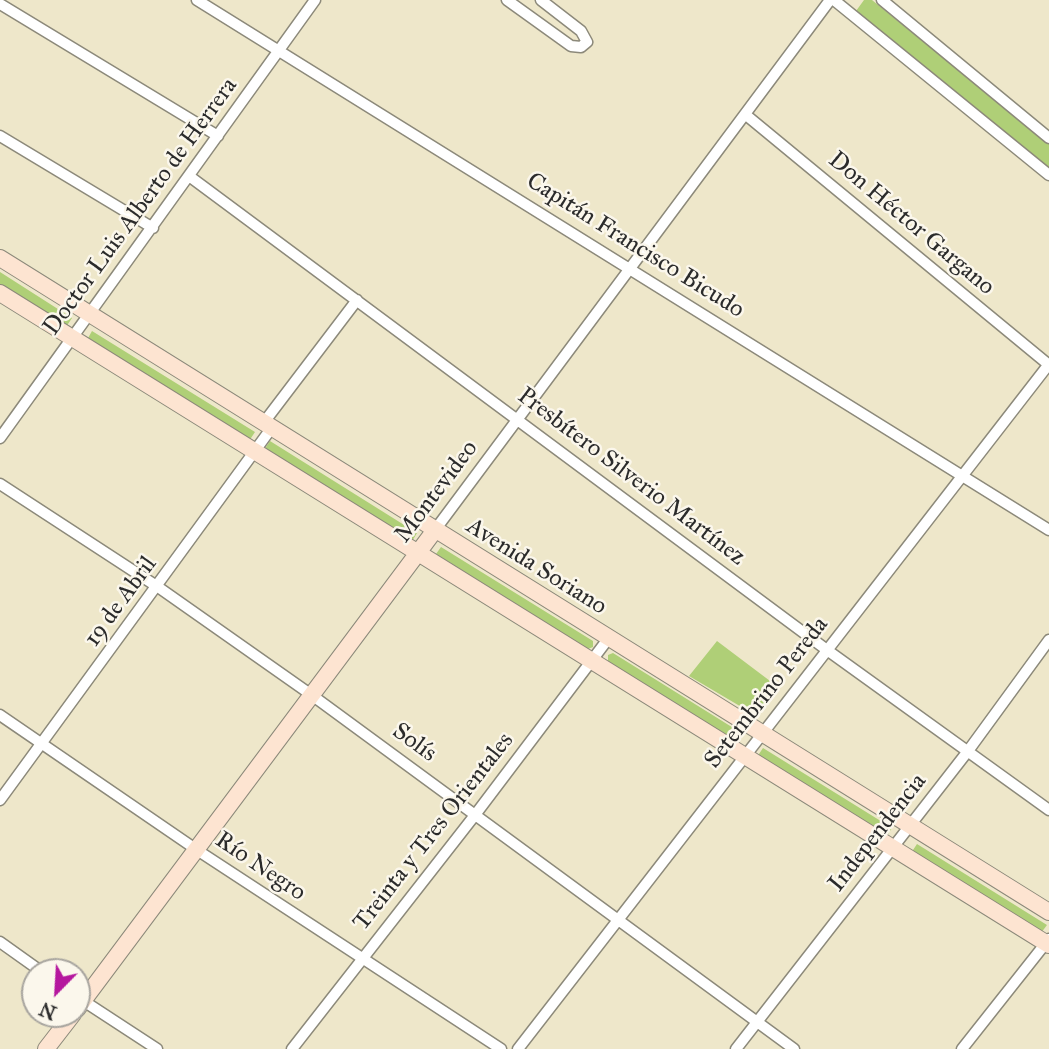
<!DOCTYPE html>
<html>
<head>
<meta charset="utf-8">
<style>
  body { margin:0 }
  #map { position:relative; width:1049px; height:1049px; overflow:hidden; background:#eee7ca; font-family:"IM FELL Great Primer",serif }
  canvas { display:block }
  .north { position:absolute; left:21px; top:958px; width:70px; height:70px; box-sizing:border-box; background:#fbf7ec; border:2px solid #a8a59f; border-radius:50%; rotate:204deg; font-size:19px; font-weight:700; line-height:28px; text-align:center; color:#2b2b2b }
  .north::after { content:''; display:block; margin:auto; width:24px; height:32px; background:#b5179e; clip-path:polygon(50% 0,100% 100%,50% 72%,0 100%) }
</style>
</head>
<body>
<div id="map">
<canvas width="1049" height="1049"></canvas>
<div class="north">N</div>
</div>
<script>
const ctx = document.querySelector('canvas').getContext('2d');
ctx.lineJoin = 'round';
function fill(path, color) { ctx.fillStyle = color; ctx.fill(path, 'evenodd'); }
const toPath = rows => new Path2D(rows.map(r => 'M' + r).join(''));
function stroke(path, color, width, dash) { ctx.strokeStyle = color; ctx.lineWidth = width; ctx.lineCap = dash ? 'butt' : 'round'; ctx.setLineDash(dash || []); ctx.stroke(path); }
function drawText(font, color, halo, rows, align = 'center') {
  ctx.font = font + ' "IM FELL Great Primer",serif'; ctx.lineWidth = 5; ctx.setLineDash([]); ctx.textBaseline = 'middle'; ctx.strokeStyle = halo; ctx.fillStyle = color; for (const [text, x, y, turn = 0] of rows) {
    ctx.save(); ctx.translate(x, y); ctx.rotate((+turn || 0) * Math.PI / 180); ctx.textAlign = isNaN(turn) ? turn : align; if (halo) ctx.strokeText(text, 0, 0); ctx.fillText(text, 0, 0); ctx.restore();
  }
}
const green = toPath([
  [864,0,872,0,1049,144,1049,168,856,11],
  [0,272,72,318,66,327,0,285],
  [92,331,255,432,249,441,87,340],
  [270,441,417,533,411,543,264,450],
  [441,547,593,641,593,647,588,649,436,554],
  [717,641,778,687,755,715,689,676],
  [613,653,735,729,737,736,730,737,608,662,608,655],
  [763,748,892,828,886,837,757,757],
  [917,844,1047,925,1041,933,911,853]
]);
const street = toPath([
  [197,0,1049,530],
  [507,0,571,46,581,47,587,42,581,31,541,0],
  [834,0,1049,175],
  [882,0,1049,138],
  [0,4,218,136],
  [746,115,1049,365],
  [0,136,153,228],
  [189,176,827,650,1049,810],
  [265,421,357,300],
  [0,438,315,0],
  [0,484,158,587,313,696,794,1049],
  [435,530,830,0],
  [0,715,197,850,501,1049],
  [0,800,273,426],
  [0,942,42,972],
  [79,998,157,1049],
  [292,1049,475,815,608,639],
  [518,1049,1049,364],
  [736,1049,968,751,1049,640],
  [962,1049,1049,939]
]);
const secondary = toPath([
  [0,258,1049,912],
  [0,293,1049,945],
  [77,1009,435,530],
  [46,1049,73,1014]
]);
const streetNames = [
  ["Doctor Luis Alberto de Herrera",141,207,-54],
  ["Don Héctor Gargano",911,224,40],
  ["Capitán Francisco Bicudo",635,246,32],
  ["Presbítero Silverio Martínez",631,477,37],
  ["Montevideo",437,492,-53],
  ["Avenida Soriano",536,567,32],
  ["19 de Abril",121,602,-54],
  ["Setembrino Pereda",767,693,-52],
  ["Solís",414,743,36],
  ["Treinta y Tres Orientales",434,832,-52],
  ["Independencia",878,833,-52],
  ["Río Negro",260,867,34]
];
fill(green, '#afcf77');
stroke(street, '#8c897a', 13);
stroke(secondary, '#8c897a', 18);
stroke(street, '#fff', 10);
stroke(secondary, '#fde4d1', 16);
drawText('24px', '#2b2b2b', '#fbf7ec', streetNames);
</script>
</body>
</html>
